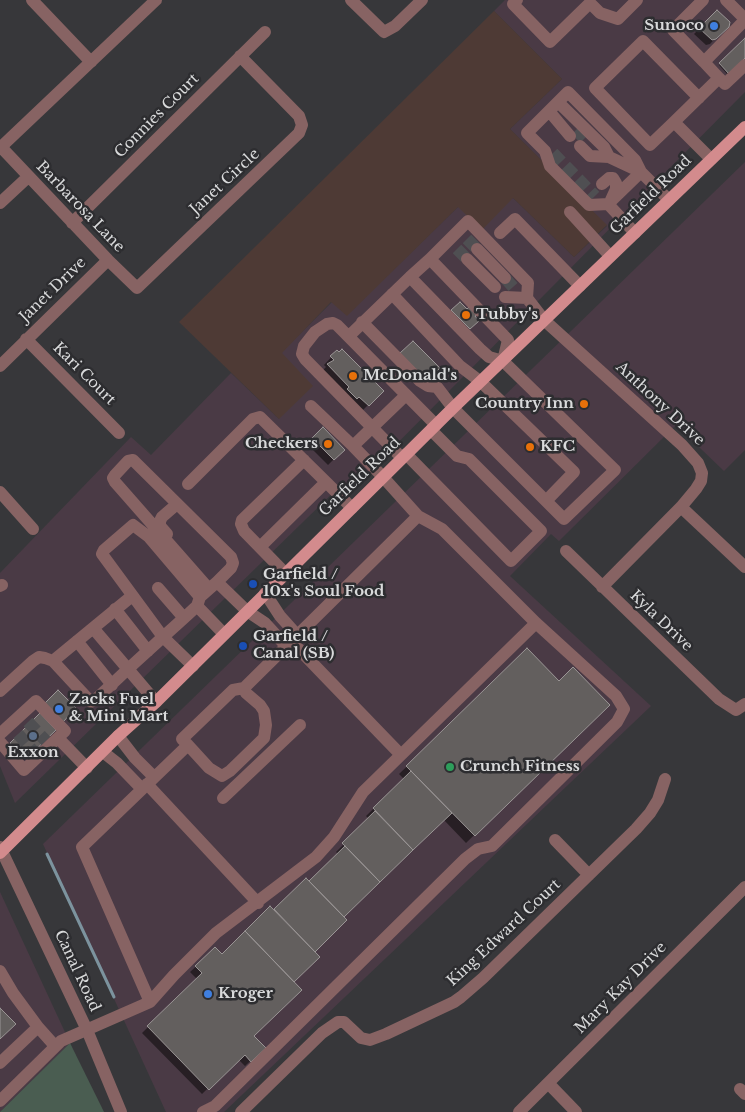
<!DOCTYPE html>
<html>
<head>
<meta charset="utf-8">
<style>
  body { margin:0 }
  canvas { display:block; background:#37373a }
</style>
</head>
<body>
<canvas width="745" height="1112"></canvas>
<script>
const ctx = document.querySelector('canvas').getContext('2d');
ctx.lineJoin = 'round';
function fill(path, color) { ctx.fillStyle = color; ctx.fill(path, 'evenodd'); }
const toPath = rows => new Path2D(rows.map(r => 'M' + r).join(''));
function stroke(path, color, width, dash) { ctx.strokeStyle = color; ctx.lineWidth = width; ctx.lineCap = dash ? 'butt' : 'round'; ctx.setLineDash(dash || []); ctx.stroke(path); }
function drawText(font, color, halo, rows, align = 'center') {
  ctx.font = font + ' "Libre Baskerville",serif'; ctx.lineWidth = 5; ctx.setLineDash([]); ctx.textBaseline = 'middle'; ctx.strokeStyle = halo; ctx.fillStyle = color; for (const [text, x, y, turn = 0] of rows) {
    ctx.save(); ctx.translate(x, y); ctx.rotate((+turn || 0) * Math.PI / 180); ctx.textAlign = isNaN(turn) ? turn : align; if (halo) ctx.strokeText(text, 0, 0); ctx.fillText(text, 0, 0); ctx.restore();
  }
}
const commercial = toPath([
  [505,0,745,0,745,92,353,488,344,482,15,803,0,766,0,573,131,437,151,455,231,373,279,419,281,353,332,302,347,315,458,207,513,198,574,257,607,226,510,129,562,79,494,11],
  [745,162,745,450,724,471,676,425,559,541,551,534,510,576,651,706,224,1112,166,1112,43,844],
  [0,892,70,1043,0,1112]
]);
const industrial = toPath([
  [494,11,562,79,510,129,607,225,574,257,513,198,482,230,458,207,347,316,331,302,282,353,313,386,279,419,179,322]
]);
const green = toPath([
  [70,1043,104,1112,0,1112]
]);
const shadow = toPath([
  [717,11,727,26,710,44,706,45,694,34],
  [745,40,745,57,727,74,719,65],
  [337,351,382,391,360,413,320,373,326,367,324,365],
  [323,429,343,450,328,465,307,444],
  [527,650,559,683,608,705,466,843,443,819,343,917,313,952,253,1036,264,1048,245,1066,238,1059,202,1094,142,1033,197,979,190,972,215,949,222,956,274,911,306,879,309,883,338,854,336,852,369,819,366,816,404,779,399,774],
  [40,715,54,730,24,760,10,745]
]);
const stream = toPath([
  [47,854,114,997]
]);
const building = toPath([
  [717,10,730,22,729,27,716,39,712,40,699,28,717,10],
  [745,38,745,58,729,74,719,63,745,38],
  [460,302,467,309,469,307,477,315,475,316,479,321,470,329,451,310,460,302],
  [413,341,440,368,427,381,400,353,413,341],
  [342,349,384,391,369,406,359,397,357,399,347,389,349,387,327,364,334,360,330,356,337,350,339,352,342,349],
  [323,427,345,450,334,460,312,438,323,427],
  [527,648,559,681,573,667,610,705,475,836,406,766,527,648],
  [58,690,76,708,63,722,45,703,58,690],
  [40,713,56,730,26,759,10,743,40,713],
  [411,771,452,813,413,850,373,808,411,771],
  [375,811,413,850,380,882,342,843,375,811],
  [345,846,380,882,344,917,309,881,345,846],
  [306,878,347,920,315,952,274,909,306,878],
  [270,906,320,957,294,982,245,931,270,906],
  [245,931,302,990,254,1036,266,1048,251,1062,245,1055,209,1090,147,1026,202,973,195,966,215,947,222,954,245,931],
  [0,1008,16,1024,0,1039,0,1008]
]);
const minorTunnel = toPath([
  [576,130,586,140],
  [553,153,595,196],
  [467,239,477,249],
  [457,249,467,259],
  [505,278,514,288],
  [28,722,46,741],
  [18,734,34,752]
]);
const minor = toPath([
  [32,0,91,62],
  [351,0,384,32,395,26,422,0],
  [517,0,513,4,550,42,590,3,600,13,618,19,637,0],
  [703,0,673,30,704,62],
  [726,0,745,19],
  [719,78,725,84,745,65],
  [558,102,604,147,609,157,641,172,608,204],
  [549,111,570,136],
  [674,122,650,145,595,88,643,41,699,98],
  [0,146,108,260,137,288,299,133,302,125,299,116,240,56],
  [580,146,590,156,609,157],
  [1,147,156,0],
  [711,159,674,122,719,78,704,62,745,20],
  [602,184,609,178,613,178,616,183,616,189,611,200],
  [0,203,28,177],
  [570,212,610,256],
  [72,223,265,32],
  [500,233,515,219,580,286],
  [635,233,608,204,589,205,550,166,545,151,527,133,568,92,635,160,641,172,669,200],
  [477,249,505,278],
  [430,259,468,221,528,283,527,298,544,320,682,445,698,463,702,473,701,481,696,489,681,507,602,587],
  [467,259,495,287],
  [392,294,460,366,481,382,574,472,546,501],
  [505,297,527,298],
  [362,322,420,381,428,386,437,387,453,408,564,519,615,470,503,361,489,357,480,349,410,277,430,259,508,340,503,361],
  [349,336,410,277],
  [26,339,119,433],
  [0,366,108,260],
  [311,406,353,446,406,395],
  [406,454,511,561,541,531,469,459,457,456,431,430],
  [402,458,305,359,302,354,304,346,315,332,327,324,333,323,337,325,436,425],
  [188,484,253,419,260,417,326,482],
  [0,492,33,529],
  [681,507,745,567],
  [167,534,160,526,160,521,162,517,177,504],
  [260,547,326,482,352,508],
  [566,551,719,699,736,710,745,704],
  [285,573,244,531,241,524,242,520,304,460],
  [217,582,247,611,265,623,286,646],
  [0,586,2,585],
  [158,588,184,618],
  [265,593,280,616,297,635],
  [200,597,217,582,231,568,233,563,231,557,136,463,133,460,128,461,115,475,113,478,115,482,209,589],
  [197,606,224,634],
  [115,609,148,651],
  [93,628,156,702],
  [77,641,112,685],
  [291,641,401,755],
  [53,661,132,596],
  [0,691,33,661,39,657,45,658,53,661,91,702,95,700,128,669,163,637,184,618,197,606,200,597,149,537,133,525,104,550,102,554,163,637,193,666],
  [0,734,36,701,65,731,24,770,0,742],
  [118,736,135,758,154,777],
  [58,738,87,768],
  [188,745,209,768,222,776,230,771,264,738,266,725,264,711,260,705,246,693,244,688],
  [103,752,117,763,142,789],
  [147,784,258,903],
  [223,798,300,725],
  [555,840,589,875],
  [0,847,87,1030,121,1112],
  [0,971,13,993,38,1027,55,1046],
  [150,1002,82,847,188,745,182,739,233,690,244,688,418,516],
  [0,1063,38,1027],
  [548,1083,576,1112],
  [740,1089,745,1094],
  [0,1101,61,1041,150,1002,174,975,216,933,316,857,334,837,363,792,536,623],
  [203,1112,215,1106,465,859,478,849,492,846,617,722,624,709,616,696,536,623,442,529,418,516,383,477,353,446],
  [241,1112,322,1033,338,1022,344,1022,361,1038,370,1040,386,1034,454,1002,461,997,483,978,636,829,650,813,658,800,665,779],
  [519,1112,745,887]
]);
const major = toPath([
  [0,853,118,736,156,702,453,408,745,127]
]);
const markers = [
  [714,26,5,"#3f7fe0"],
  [466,315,5,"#e8710a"],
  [353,376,5,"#e8710a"],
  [584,404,5,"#e8710a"],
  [328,444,5,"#e8710a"],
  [530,447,5,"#e8710a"],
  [253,584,5,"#1a4fb4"],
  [243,646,5,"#1a4fb4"],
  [59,709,5,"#3f7fe0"],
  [33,736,5,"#5c6f8a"],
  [450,767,5,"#2e9e5b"],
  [208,994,5,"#3f7fe0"]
];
const poiNames = [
  ["Sunoco",704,26,"right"],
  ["Tubby's",476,315],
  ["McDonald's",363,376],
  ["Country Inn",574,404,"right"],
  ["Checkers",318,444,"right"],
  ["KFC",540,447],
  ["Garfield /",263,575],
  ["10x's Soul Food",263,592],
  ["Garfield /",253,637],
  ["Canal (SB)",253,654],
  ["Zacks Fuel",69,700],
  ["& Mini Mart",69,717],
  ["Exxon",33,753,"center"],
  ["Crunch Fitness",460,767],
  ["Kroger",218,994]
];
const streetNames = [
  ["Connies Court",157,116,-45],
  ["Janet Circle",225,182,-43],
  ["Garfield Road",651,195,-44],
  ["Barbarosa Lane",80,207,46],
  ["Janet Drive",53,290,-44],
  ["Kari Court",84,374,45],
  ["Anthony Drive",660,404,43],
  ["Garfield Road",360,477,-44],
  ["Kyla Drive",661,621,44],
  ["King Edward Court",504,933,-43],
  ["Canal Road",77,971,65],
  ["Mary Kay Drive",621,988,-45]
];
fill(commercial, '#4a3a45');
fill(industrial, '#4e3a35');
fill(green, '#4a5d51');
fill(shadow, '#0007');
stroke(stream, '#7c939e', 3);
fill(building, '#635f5e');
stroke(building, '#9a9595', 1);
stroke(minorTunnel, '#4f4f52', 12, [12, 6]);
stroke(minor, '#876363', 12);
stroke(major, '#d38b8d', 12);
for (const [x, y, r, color] of markers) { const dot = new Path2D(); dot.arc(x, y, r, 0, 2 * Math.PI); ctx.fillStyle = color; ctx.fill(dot); stroke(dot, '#2d2d30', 2); }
drawText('bold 15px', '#d9dadb', '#2d2d30', poiNames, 'left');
drawText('15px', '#d9dadb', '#2d2d30', streetNames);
</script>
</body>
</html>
